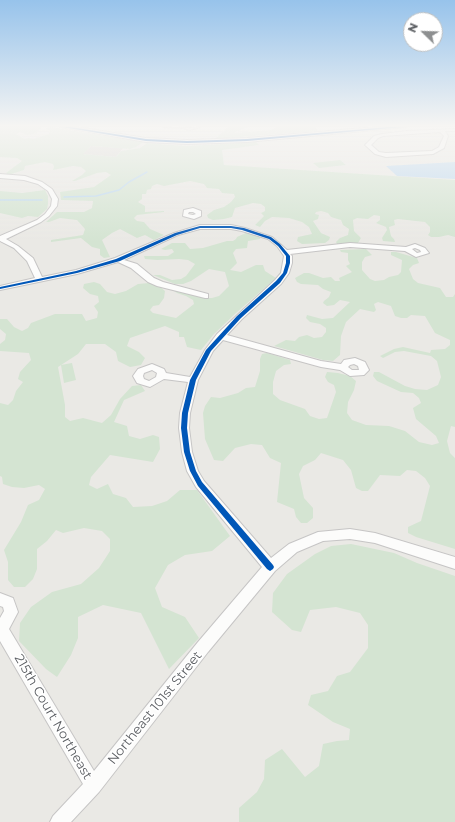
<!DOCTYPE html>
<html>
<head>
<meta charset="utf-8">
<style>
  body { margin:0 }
  #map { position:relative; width:455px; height:822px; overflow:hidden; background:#eae9e5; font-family:Montserrat,sans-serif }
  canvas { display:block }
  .north { position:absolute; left:403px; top:12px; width:40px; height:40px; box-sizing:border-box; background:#fff; border:1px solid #bdbfc0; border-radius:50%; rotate:293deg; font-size:11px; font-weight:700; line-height:16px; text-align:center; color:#5b5e62 }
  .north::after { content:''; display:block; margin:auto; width:14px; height:18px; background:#8d8f90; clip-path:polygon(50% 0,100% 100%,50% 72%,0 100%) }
</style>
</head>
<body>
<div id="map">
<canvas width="455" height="822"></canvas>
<div class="north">N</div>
</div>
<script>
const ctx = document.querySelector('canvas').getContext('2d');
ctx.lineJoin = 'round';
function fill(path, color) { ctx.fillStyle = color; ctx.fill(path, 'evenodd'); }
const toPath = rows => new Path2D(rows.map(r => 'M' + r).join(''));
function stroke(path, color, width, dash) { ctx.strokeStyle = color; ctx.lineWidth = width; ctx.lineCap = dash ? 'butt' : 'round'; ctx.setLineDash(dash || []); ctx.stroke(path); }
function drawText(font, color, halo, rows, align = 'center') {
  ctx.font = font + ' Montserrat,sans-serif'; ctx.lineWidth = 3; ctx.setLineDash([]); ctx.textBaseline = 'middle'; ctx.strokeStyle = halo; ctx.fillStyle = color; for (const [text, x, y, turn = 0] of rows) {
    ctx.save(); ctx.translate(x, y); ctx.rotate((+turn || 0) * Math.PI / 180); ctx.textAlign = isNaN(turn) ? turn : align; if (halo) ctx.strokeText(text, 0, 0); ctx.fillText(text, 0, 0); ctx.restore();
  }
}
const industrial = toPath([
  [91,146,123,148,116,157,82,154]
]);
const green = toPath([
  [0,127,41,127,37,133,27,135,21,132,16,134,25,139,29,138,33,139,49,134,50,131,46,129,50,127,143,142,136,147,130,149,91,146,83,154,116,157,121,151,140,148,147,143,187,146,256,142,259,145,222,150,224,165,455,180,455,237,448,235,439,237,431,237,428,235,430,232,430,227,425,222,398,219,394,220,395,225,389,227,391,236,394,239,395,242,383,241,382,238,387,230,386,227,376,223,380,220,380,216,374,215,368,219,357,218,353,220,354,231,361,238,358,243,337,244,336,242,340,238,348,235,349,229,343,225,341,220,331,217,328,213,321,211,316,212,315,214,319,215,318,219,313,221,321,233,330,237,329,240,325,243,302,244,297,241,298,237,312,234,309,227,302,222,289,218,272,217,265,221,260,227,255,225,264,216,261,213,265,211,265,207,261,204,253,203,235,208,232,217,224,219,213,220,208,218,207,215,214,210,224,207,231,202,235,197,234,194,222,193,219,189,207,188,204,184,190,181,164,186,157,184,152,186,151,189,147,190,146,194,142,194,142,199,138,202,145,206,145,212,164,211,164,212,137,215,134,218,137,221,144,222,150,229,164,235,154,240,145,235,137,238,120,229,112,233,102,240,110,257,104,258,100,255,100,249,92,247,81,238,51,242,51,240,83,235,85,229,77,220,60,218,49,222,46,222,57,212,84,212,92,208,93,201,61,200,60,192,94,187,111,175,106,172,97,173,75,181,72,181,82,175,86,171,81,167,73,166,53,170,54,167,53,164,45,162,25,166,24,170,8,175,6,173,22,161,17,158,0,157],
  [228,127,247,127,234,133,271,130,277,127,315,127,318,131,215,139],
  [340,160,346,165,319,168,313,163],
  [45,190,48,196,48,204,47,209,38,217,28,216,22,218,0,213,0,191,22,193],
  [248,232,260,235,260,239,248,241,247,248,236,249,233,253,237,263,230,270,241,272,256,265,263,265,265,271,276,278,236,313,214,334,201,350,187,347,184,337,179,337,179,332,165,326,130,338,127,346,139,352,145,358,141,365,130,367,118,361,116,352,105,344,86,344,78,354,58,367,65,405,65,417,70,421,83,418,102,423,111,415,120,399,132,386,141,385,145,391,124,400,114,422,127,426,129,436,140,439,153,435,159,437,160,449,153,462,110,455,91,477,89,485,97,489,108,484,113,494,126,498,133,507,152,506,167,501,180,490,197,490,230,536,212,551,185,555,168,565,155,588,162,607,185,617,199,638,169,669,141,613,103,605,78,617,78,638,71,655,57,677,46,669,19,641,20,623,31,607,52,592,81,584,99,568,110,551,110,539,102,531,84,528,63,533,56,530,47,541,37,549,37,569,33,579,25,587,14,587,8,580,8,562,4,550,21,522,28,505,39,500,45,489,39,485,24,488,12,487,3,484,2,477,0,476,0,403,8,405,13,400,16,391,23,382,18,379,20,372,31,360,29,353,0,351,0,344,5,340,6,334,0,329,0,319,7,319,14,327,22,331,28,328,31,323,55,314,82,314,86,321,97,318,98,312,94,306,99,302,98,296,90,294,83,288,84,284,94,282,100,284,107,292,115,294,126,291,138,284,149,283,159,286,165,291,164,298,159,305,153,306,150,310,153,313,176,318,194,304,193,300,186,296,177,293,174,291,174,289,206,298,212,298,219,296,229,286,225,272,209,269,191,281,183,284,175,284,153,275,160,275,172,280,181,279,186,276,195,264,188,260,179,259,157,260,145,259,144,256,168,256,174,252,172,249,165,250,161,249,172,243,185,243,190,249,203,248,227,241,233,241,236,239,237,237],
  [366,249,372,255,365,257,362,262,362,270,370,279,375,281,384,280,389,277,398,275,401,272,402,260,391,255,391,252,396,252,417,258,419,263,413,265,409,269,413,279,418,283,440,288,446,297,453,297,455,294,455,427,451,426,447,441,450,453,455,458,455,549,416,537,408,533,408,527,421,521,430,486,425,478,416,471,407,470,400,476,380,475,368,491,362,491,356,488,351,470,343,460,321,453,315,460,303,466,299,474,304,498,313,508,313,518,307,523,301,523,296,517,294,509,277,502,281,463,270,458,262,445,251,444,235,448,223,461,214,460,205,439,203,413,205,406,211,397,220,398,238,393,246,388,255,387,260,371,260,359,262,354,267,353,290,360,291,364,284,365,276,371,273,382,273,394,280,400,305,409,310,416,319,419,327,418,336,392,334,385,328,382,325,377,327,372,338,373,350,376,356,381,354,390,348,402,347,413,352,420,366,425,389,426,405,431,419,442,432,445,439,443,436,436,416,419,413,408,421,403,419,398,413,393,401,392,377,381,373,376,374,372,379,372,405,386,415,389,427,390,438,385,441,377,437,361,431,356,404,351,395,352,383,358,380,356,394,349,403,347,430,353,431,350,445,349,450,345,450,340,435,333,425,316,411,315,407,318,401,318,395,316,391,306,378,302,374,304,376,310,374,312,360,309,346,322,341,336,340,355,333,361,323,360,274,346,286,340,295,341,299,337,307,335,314,338,322,337,326,332,326,328,320,324,310,322,306,318,307,315,322,319,333,318,350,302,340,300,334,305,327,306,323,303,324,301,329,297,331,292,323,289,318,285,301,284,297,282,295,278,304,273,309,273,323,278,331,277,335,281,340,281,339,278,352,272,346,266,350,264,348,260,348,253,341,252,340,250],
  [72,363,76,380,64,383,61,365],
  [351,544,394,553,417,563,455,576,455,822,239,822,239,808,257,792,264,779,265,760,282,749,305,777,319,766,323,744,337,741,349,740,350,729,333,722,308,705,311,695,328,691,337,676,350,672,368,648,368,625,360,613,336,607,310,610,301,632,292,630,272,612,273,593,287,574,315,554,331,546]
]);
const water = toPath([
  [455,162,455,179,397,176,386,166]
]);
const stream = toPath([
  [64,197,96,196,119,190,129,182,147,172],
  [0,200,42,200]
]);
const minor = toPath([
  [163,127,190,128,200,127,190,130,183,128,163,127],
  [455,129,455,131,445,131,448,136,444,148,433,154,386,157,375,154,365,145,374,136,382,134,407,131,455,129],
  [440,132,444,136,439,147,432,151,386,153,379,152,371,145,378,138,383,136,440,132],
  [0,174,25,176,42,182,52,189,58,199,57,206,49,216,41,222,6,239,18,246,33,258,42,277,76,270,115,258,174,233,200,225,231,225,245,228,272,237,287,250,350,243,406,247,415,244,425,248,429,253,416,257,405,251,350,247,290,254,292,256,292,263,289,273,281,284,242,319,227,335,321,361,341,364,344,360,355,358,365,362,369,370,364,375,350,376,340,370,321,367,223,340,213,351,198,380,190,413,189,428,192,452,198,471,204,481,271,558,289,544,318,532,350,529,375,533,455,557,455,569,375,543,350,539,323,541,297,552,275,571,208,652,99,792,71,822,50,822,53,816,83,784,0,641,0,618,4,611,3,607,0,606,0,593,13,598,18,612,9,629,94,771,198,642,262,567,196,487,187,471,182,452,179,428,180,413,188,382,164,379,150,387,137,383,133,376,138,369,152,364,164,369,166,373,190,377,205,350,217,334,275,280,281,273,284,256,277,246,268,239,242,231,231,229,200,229,178,235,124,260,137,264,154,278,163,282,208,294,208,298,205,298,157,286,148,282,131,268,118,262,77,274,0,290,0,286,35,278,27,261,14,248,0,241,0,236,37,220,45,214,51,206,52,199,48,191,38,184,24,180,0,178,0,174],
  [415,248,420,250,421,252,417,253,412,249,415,248],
  [354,364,358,366,359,370,352,370,348,367,350,365,354,364],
  [152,370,157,373,156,377,149,381,144,379,143,376,144,373,152,370],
  [193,208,201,211,201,216,194,219,183,216,184,210,193,208],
  [189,212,193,212,196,214,193,215,188,214,189,212]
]);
const tertiary = toPath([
  [60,127,77,127,146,138,187,140,247,138,376,127,406,127,247,142,187,144,146,142,60,127]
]);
const cycleway = toPath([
  [62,127,71,127,146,139,187,141,247,139,388,127,404,127,247,141,187,143,146,141,62,127],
  [200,226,231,226,244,228,271,237,280,244,290,256,290,263,287,273,280,283,241,318,211,351,196,380,188,413,187,428,190,452,196,471,202,482,273,565,274,567,273,569,270,571,267,569,198,486,190,471,184,452,181,428,182,413,190,380,206,350,237,316,276,281,283,273,286,263,286,256,278,246,269,239,242,230,231,228,200,228,177,235,120,261,77,273,0,289,0,287,76,271,116,259,175,233,200,226]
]);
const nearStreetnames = [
  ["Northeast 101st Street",155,708,-51],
  ["215th Court Northeast",53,717,60]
];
fill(industrial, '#dbdad6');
fill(green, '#d4e4d2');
fill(water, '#bed9f0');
stroke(stream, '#bed9f0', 1.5);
stroke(minor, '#c6c5c5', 2);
stroke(tertiary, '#c6c5c5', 2);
fill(minor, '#fcfcfb');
fill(tertiary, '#fcfcfb');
fill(cycleway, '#0057b8');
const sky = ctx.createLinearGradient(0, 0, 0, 242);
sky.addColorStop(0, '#97c3eb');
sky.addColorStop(0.52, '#f6f5f3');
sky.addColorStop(1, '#f6f5f300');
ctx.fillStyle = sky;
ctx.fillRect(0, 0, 455, 242);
drawText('13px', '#5b5e62', '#fff', nearStreetnames);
</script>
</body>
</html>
